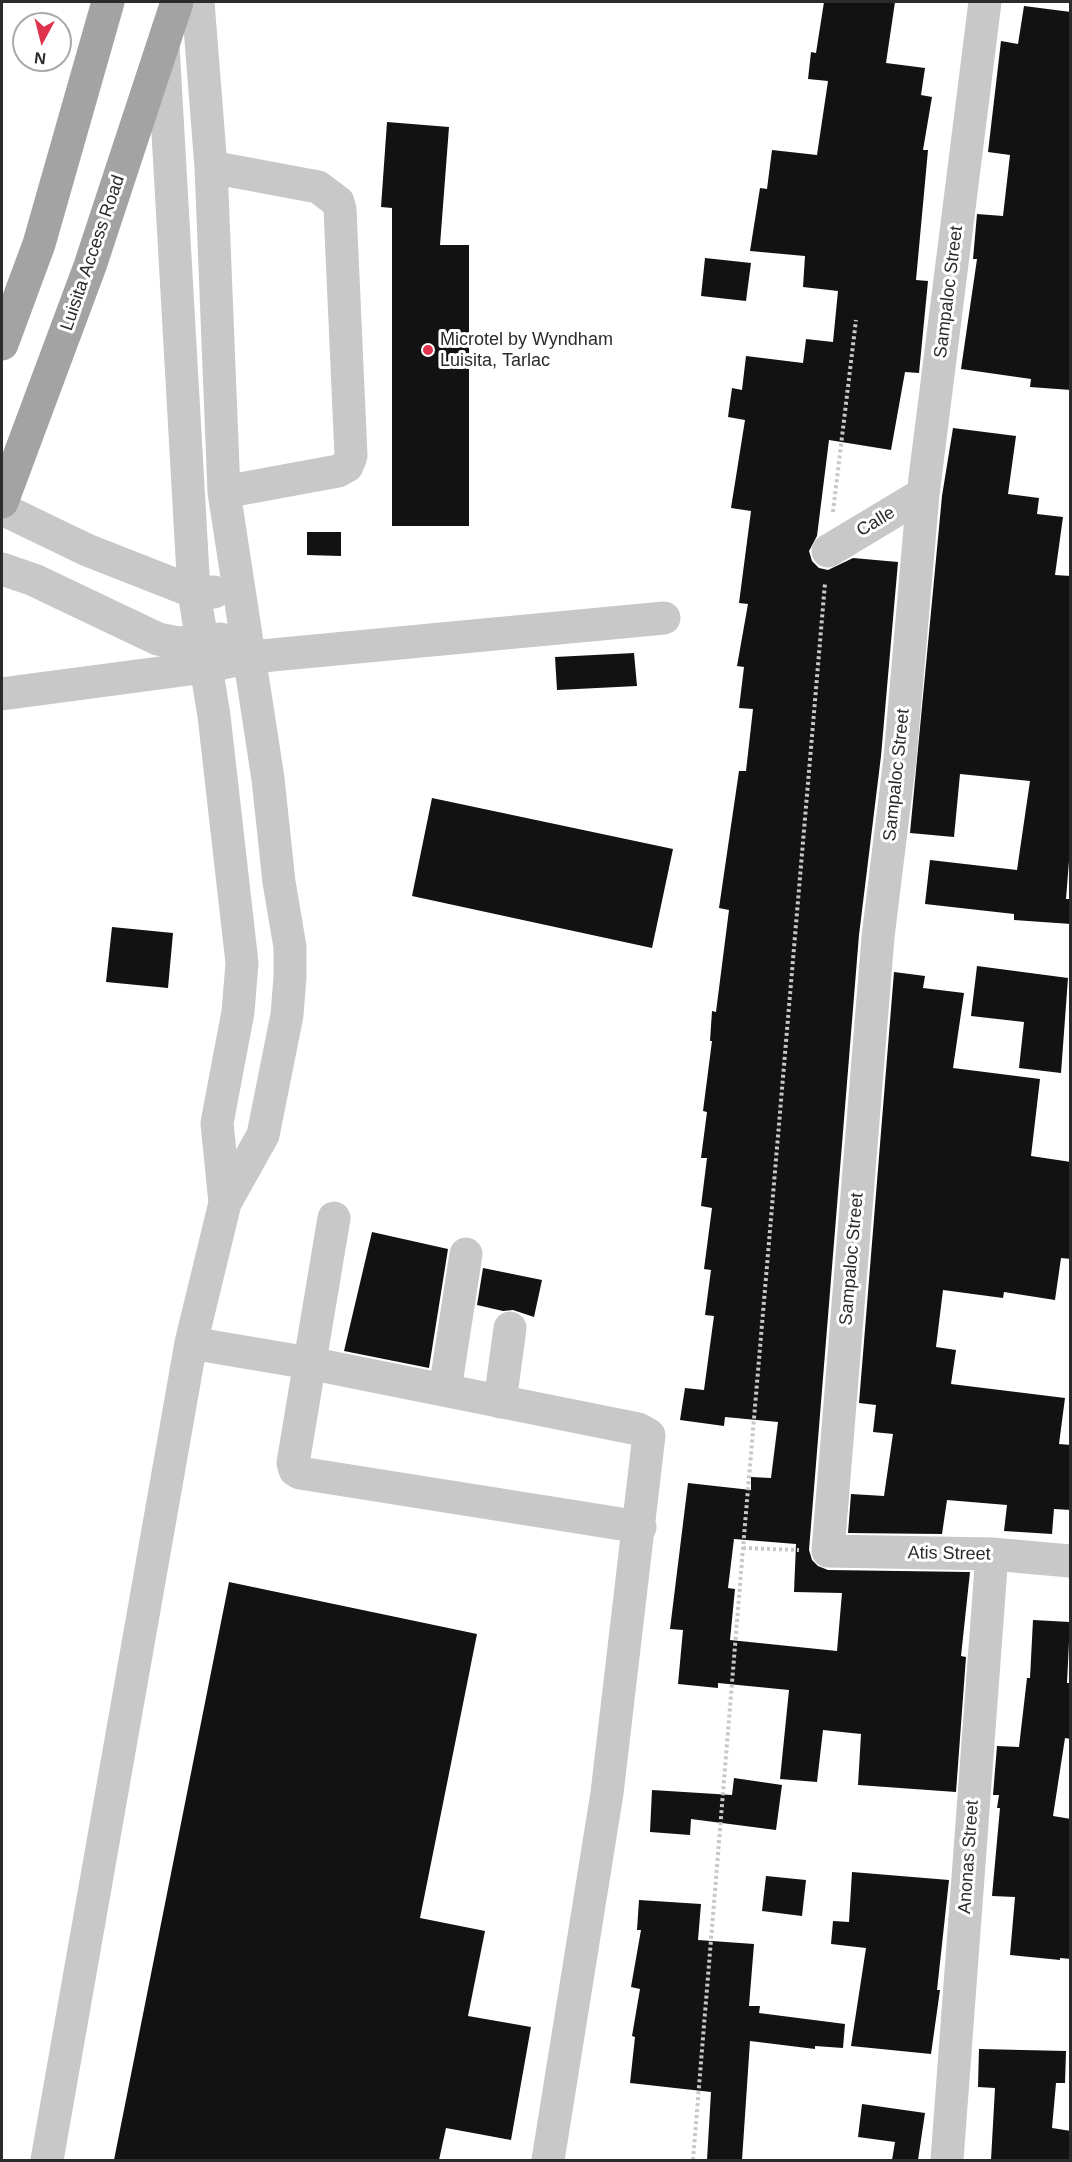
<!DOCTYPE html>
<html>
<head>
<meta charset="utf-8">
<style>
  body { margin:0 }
  #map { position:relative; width:1072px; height:2162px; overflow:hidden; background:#fff; font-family:Arial,sans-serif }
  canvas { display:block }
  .frame { position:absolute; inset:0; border:3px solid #2b2b2b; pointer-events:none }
  .north { position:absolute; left:12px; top:12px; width:60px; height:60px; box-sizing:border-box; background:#fff; border:2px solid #aaa; border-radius:50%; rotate:187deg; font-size:16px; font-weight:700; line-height:24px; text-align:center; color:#2b2b2b }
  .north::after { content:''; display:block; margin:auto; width:21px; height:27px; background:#de324d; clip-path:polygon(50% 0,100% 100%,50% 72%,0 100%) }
</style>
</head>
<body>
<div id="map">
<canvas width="1072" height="2162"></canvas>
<div class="frame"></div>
<div class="north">N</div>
</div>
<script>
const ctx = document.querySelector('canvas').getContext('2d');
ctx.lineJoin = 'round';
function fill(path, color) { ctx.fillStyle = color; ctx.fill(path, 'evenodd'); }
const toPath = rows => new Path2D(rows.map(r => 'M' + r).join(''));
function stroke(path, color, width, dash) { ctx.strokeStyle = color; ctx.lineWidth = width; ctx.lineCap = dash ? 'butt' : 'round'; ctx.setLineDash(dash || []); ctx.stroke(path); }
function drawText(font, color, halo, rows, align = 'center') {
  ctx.font = font + ' Arial,sans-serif'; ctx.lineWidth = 6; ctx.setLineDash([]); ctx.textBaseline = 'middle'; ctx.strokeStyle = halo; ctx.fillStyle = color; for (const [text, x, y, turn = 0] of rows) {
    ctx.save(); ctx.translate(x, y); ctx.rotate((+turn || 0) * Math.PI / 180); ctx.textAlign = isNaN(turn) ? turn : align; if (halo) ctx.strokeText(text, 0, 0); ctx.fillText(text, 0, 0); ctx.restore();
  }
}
const building = toPath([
  [824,2,895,2,886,63,925,68,921,95,932,97,923,150,928,150,916,280,928,281,919,373,905,372,891,450,829,440,817,536,809,551,812,561,819,568,828,570,853,558,898,562,881,756,859,935,809,1550,812,1560,818,1566,828,1570,970,1572,961,1656,966,1657,956,1792,858,1785,861,1734,823,1730,817,1782,780,1779,789,1690,718,1683,718,1688,678,1684,683,1630,670,1629,688,1483,751,1490,751,1477,771,1478,778,1422,725,1417,724,1426,680,1420,685,1388,704,1390,714,1316,705,1315,711,1270,704,1269,712,1208,701,1206,707,1158,701,1158,707,1112,703,1111,712,1041,710,1041,712,1011,716,1012,729,910,719,908,739,771,746,771,753,709,739,708,744,667,737,666,748,604,739,603,751,511,731,508,745,420,728,417,732,388,742,390,746,356,803,363,806,339,833,342,838,291,803,287,805,256,750,251,760,188,767,189,772,150,817,155,828,81,808,79,811,52,816,53],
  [734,1539,796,1544,794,1592,842,1593,837,1651,730,1640,735,1589,728,1588],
  [1024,6,1071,12,1071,390,1030,387,1031,379,961,369,977,259,973,259,977,214,1003,216,1010,155,988,152,1001,41,1018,44],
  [387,122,449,127,440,245,469,245,469,526,392,526,392,208,381,207],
  [705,258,751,263,746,301,701,296],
  [953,428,1016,436,1008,494,1039,498,1037,514,1063,517,1055,575,1071,576,1071,836,1066,899,1071,899,1071,924,1014,920,1014,914,925,904,930,860,1017,870,1030,781,960,774,954,837,910,833,942,496],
  [307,532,341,532,341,556,307,555],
  [634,653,637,686,557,690,555,657],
  [432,798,673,849,652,948,412,896],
  [112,927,173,933,168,988,106,982],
  [977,966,1068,978,1061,1073,1019,1068,1024,1022,971,1016],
  [894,972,925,976,923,988,964,993,953,1068,1040,1079,1031,1156,1071,1162,1071,1259,1061,1258,1055,1300,1004,1292,1003,1298,943,1290,936,1347,956,1350,951,1384,1065,1398,1059,1444,1071,1445,1071,1510,1054,1509,1052,1534,1004,1531,1007,1505,947,1500,942,1534,848,1533,851,1494,884,1496,893,1434,873,1432,876,1405,859,1403],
  [372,1232,448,1249,429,1368,344,1351],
  [483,1268,542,1280,534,1317,513,1310,503,1311,477,1305],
  [229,1582,477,1634,420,1918,485,1931,468,2016,531,2027,511,2140,446,2128,439,2160,114,2160],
  [1033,1620,1070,1622,1067,1683,1071,1683,1071,1739,1065,1738,1053,1816,1071,1819,1071,1959,1060,1958,1060,1960,1010,1955,1015,1897,992,1896,1000,1808,997,1808,999,1795,993,1795,997,1746,1019,1747,1027,1678,1030,1678],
  [734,1778,782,1785,776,1830,691,1819,690,1835,650,1832,652,1790,732,1795],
  [852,1872,949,1880,937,1990,940,1990,931,2054,851,2046,866,1948,831,1944,833,1921,849,1922],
  [766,1876,806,1880,802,1916,762,1911],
  [639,1900,701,1904,698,1940,754,1944,749,2006,760,2006,759,2013,845,2024,843,2048,815,2046,815,2049,750,2041,742,2160,707,2160,711,2092,630,2083,635,2037,632,2036,640,1989,631,1987,641,1930,637,1930],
  [979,2049,1066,2051,1065,2083,1056,2083,1052,2128,1071,2131,1071,2160,991,2160,995,2088,978,2087],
  [862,2104,925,2113,918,2160,892,2160,895,2142,858,2137]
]);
const path = toPath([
  [833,512,856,320],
  [743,1548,799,1550],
  [693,2160,743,1548,825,583]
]);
const minor = toPath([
  [985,2,923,494,900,758,878,937,828,1551,992,1554,1070,1561],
  [163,45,194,592,214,716,242,963,238,1012,217,1123,225,1203],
  [211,167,318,187,338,202,340,209,351,456,347,466,338,471,224,492],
  [2,509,87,550,194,592,214,592],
  [828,551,923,494],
  [2,569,34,580,158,639,178,643,221,639],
  [2,694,205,667,251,657,664,618],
  [334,1218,293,1463,295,1470,300,1473,640,1527],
  [191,1343,309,1363,638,1429,649,1435,607,1793,548,2160],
  [445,1390,466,1254],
  [500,1402,510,1328],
  [47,2160,191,1343,225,1203,263,1135,287,1015,290,977,290,947,279,882,268,779,224,492,211,167,198,2],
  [947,2160,992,1554]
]);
const major = toPath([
  [2,344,39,244,108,2],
  [2,502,90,266,177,2]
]);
const markers = [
  [428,350,6,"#de324d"]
];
const streetNames = [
  ["Luisita Access Road",93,253,-71],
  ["Sampaloc Street",949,292,-83],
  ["Calle",876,522,-31],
  ["Sampaloc Street",897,775,-84],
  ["Sampaloc Street",852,1259,-85],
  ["Atis Street",949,1554,1],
  ["Anonas Street",969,1857,-86]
];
const poiNames = [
  ["Microtel by Wyndham",440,340],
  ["Luisita, Tarlac",440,361]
];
fill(building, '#121212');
stroke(path, '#c8c8c8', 4, [3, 3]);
stroke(minor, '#c8c8c8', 33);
stroke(major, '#a3a3a3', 33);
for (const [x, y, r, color] of markers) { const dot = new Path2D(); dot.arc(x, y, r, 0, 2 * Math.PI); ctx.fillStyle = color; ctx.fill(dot); stroke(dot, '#fff', 2); }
drawText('18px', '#2b2b2b', '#fff', streetNames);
drawText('18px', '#2b2b2b', '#fff', poiNames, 'left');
</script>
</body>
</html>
